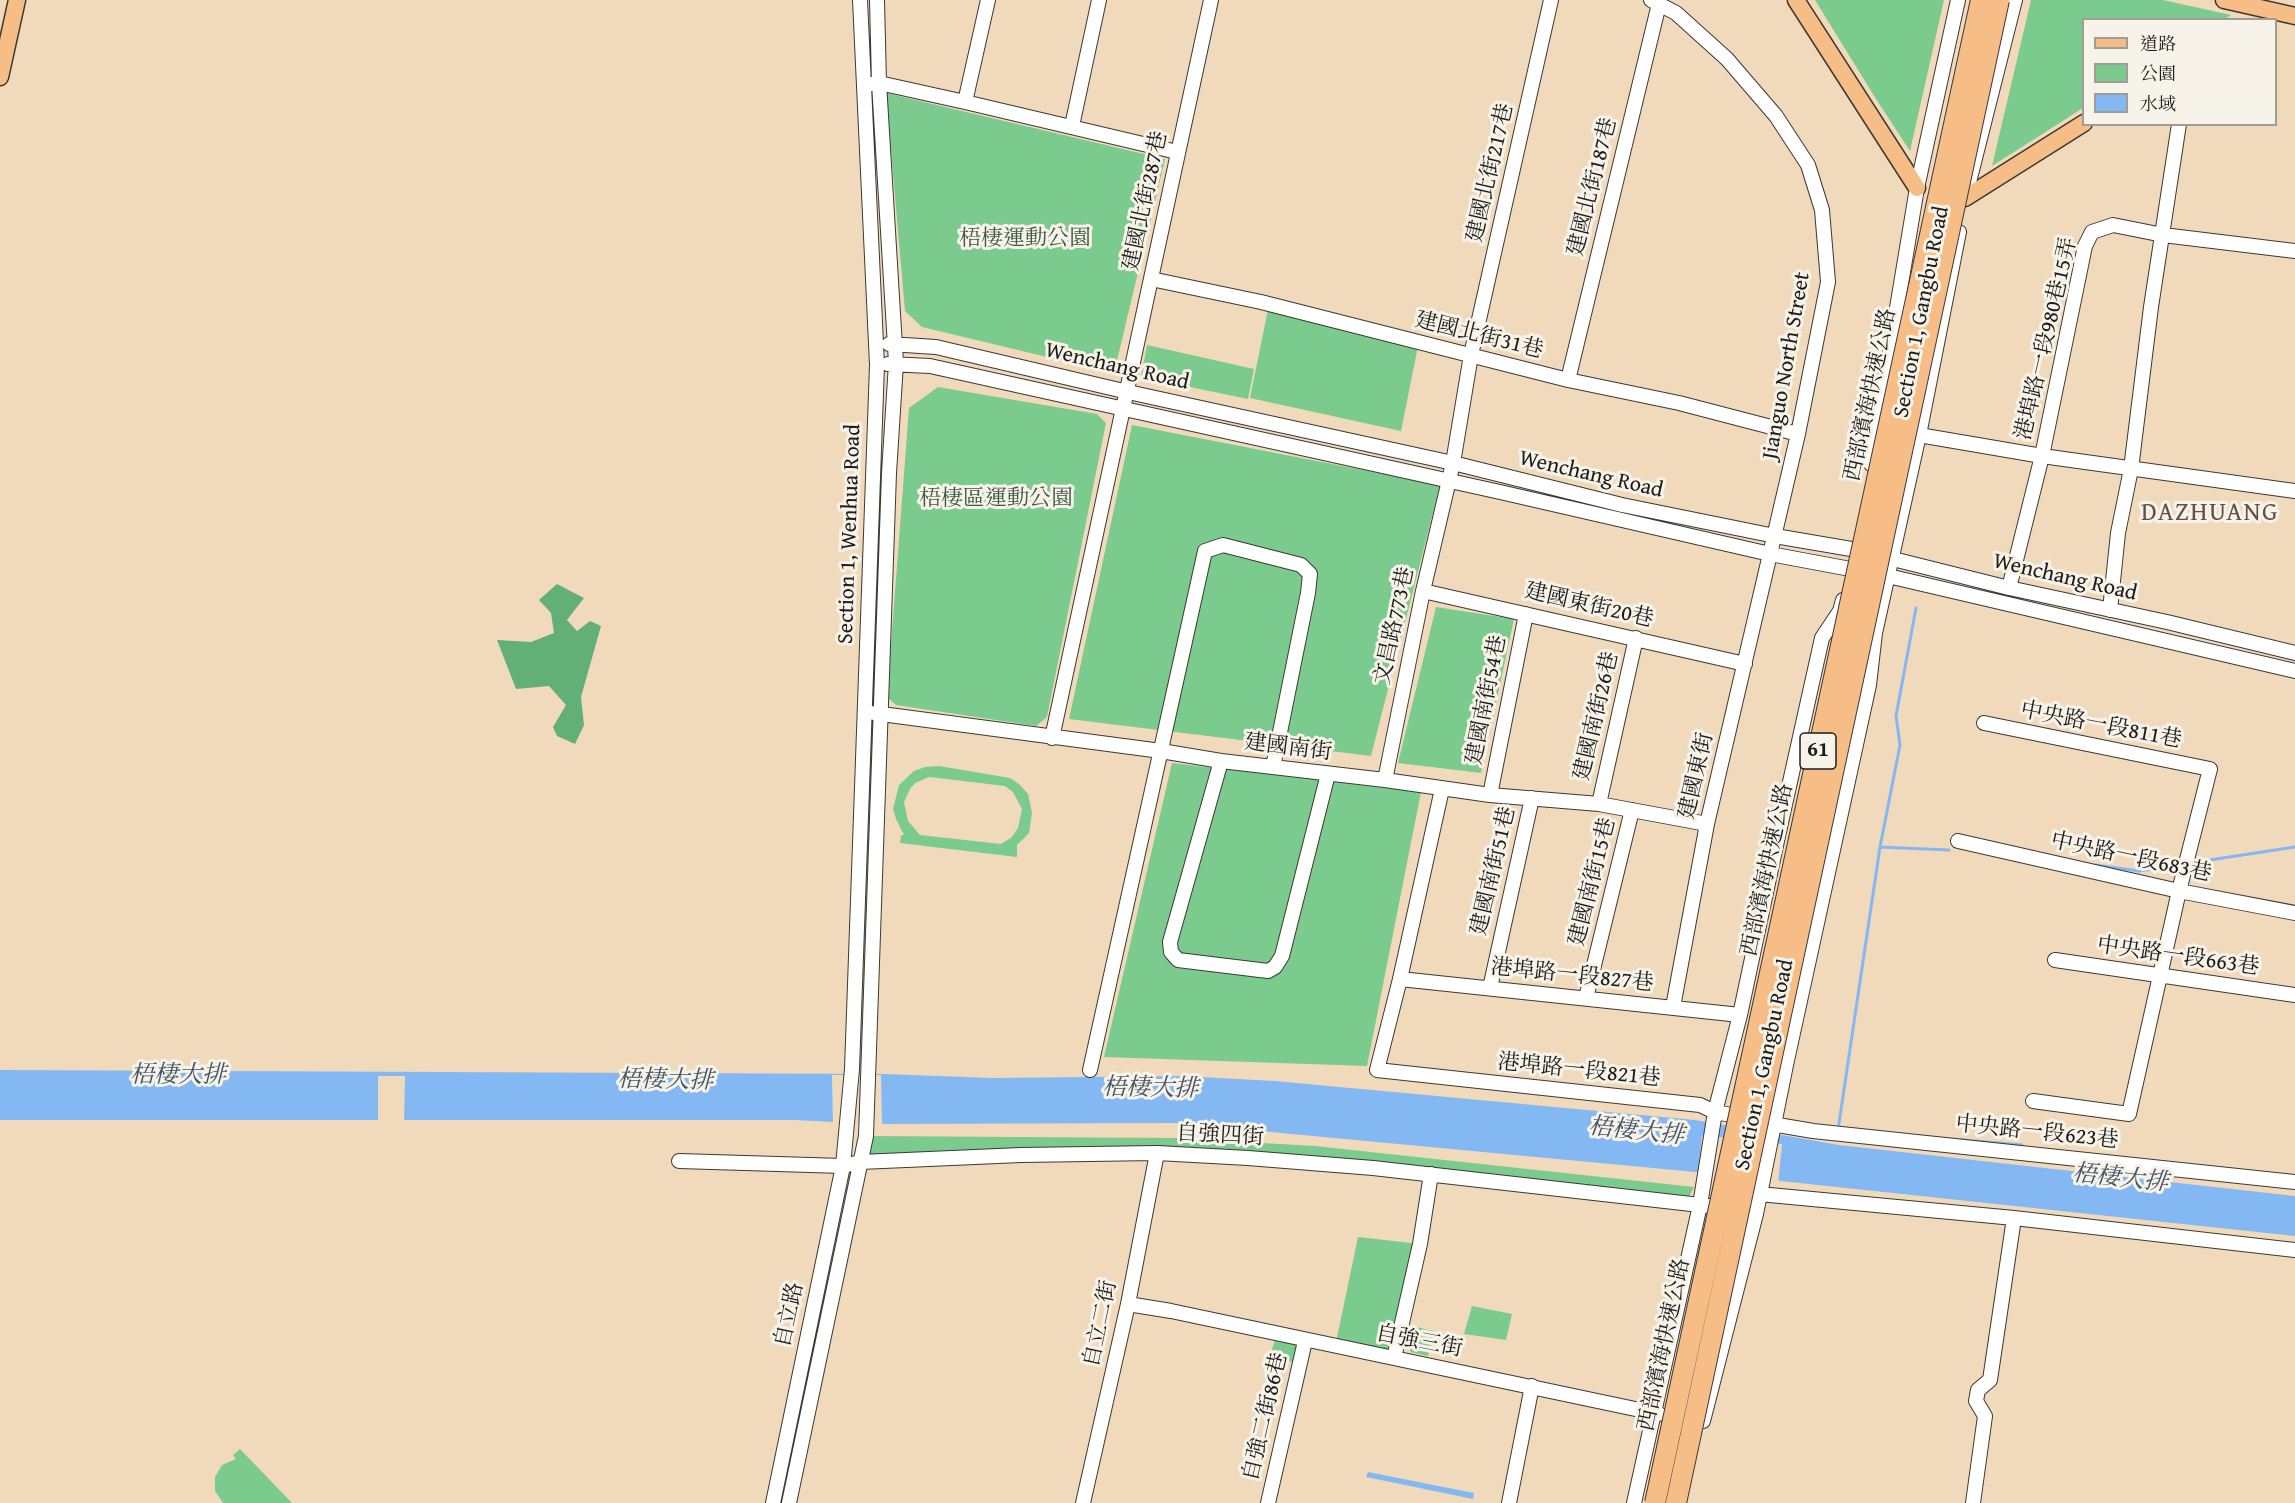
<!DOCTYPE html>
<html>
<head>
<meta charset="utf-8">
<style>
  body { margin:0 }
  #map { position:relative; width:2295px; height:1503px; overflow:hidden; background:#f1dabb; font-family:"Gentium Book Plus","Noto Serif TC",serif }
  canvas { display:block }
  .legend { position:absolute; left:2082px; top:18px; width:195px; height:108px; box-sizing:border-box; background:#f7f3e8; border:2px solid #9f9d96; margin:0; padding:8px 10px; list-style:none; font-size:18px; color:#1c1c1c }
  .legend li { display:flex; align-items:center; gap:12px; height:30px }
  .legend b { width:30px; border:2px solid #9f9d96 }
</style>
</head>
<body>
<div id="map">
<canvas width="2295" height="1503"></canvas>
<ul class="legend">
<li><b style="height:8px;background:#f6be86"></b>道路</li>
<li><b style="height:16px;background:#7acb8d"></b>公園</li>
<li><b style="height:16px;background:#84b8f2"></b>水域</li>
</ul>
</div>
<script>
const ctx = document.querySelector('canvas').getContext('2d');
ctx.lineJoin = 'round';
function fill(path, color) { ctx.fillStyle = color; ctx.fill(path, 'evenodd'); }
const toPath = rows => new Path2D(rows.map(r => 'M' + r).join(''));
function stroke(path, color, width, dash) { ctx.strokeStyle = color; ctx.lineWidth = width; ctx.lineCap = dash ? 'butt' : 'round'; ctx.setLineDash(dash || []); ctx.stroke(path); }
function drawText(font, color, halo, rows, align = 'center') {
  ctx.font = font + ' "Gentium Book Plus","Noto Serif TC",serif'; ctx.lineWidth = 6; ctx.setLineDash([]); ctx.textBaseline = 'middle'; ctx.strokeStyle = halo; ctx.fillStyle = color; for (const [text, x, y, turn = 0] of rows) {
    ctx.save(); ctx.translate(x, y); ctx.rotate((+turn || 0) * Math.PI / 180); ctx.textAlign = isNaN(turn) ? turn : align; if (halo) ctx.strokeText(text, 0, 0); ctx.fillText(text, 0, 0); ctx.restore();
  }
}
const green = toPath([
  [1815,0,1944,0,1910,151,1876,99],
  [2031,0,2163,0,2231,15,2224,20,2084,20,2083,108,1992,166],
  [886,93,1165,159,1114,373,922,327,905,311],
  [1268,309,1418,346,1401,431,1250,398],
  [1147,345,1254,369,1248,399,1141,377],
  [938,387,1097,414,1106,423,1047,717,1036,726,896,705,887,697,909,408],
  [1132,425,1440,485,1371,756,1069,719],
  [1436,607,1514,619,1481,773,1398,763],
  [1172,763,1421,792,1367,1066,1104,1057],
  [939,766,1010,778,1019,784,1028,794,1032,813,1029,833,1017,845,1017,857,900,843,901,835,904,835,896,819,893,809,899,785,914,771,925,767],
  [929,777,1005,786,1013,792,1022,809,1018,828,1011,838,1001,844,920,835,908,821,904,802,910,789,915,783],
  [866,1136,1173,1138,1315,1146,1694,1187,1686,1203,1174,1154,870,1159],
  [1358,1237,1420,1244,1394,1358,1335,1347],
  [1472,1306,1512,1314,1506,1340,1464,1334],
  [1416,1327,1434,1331,1428,1356,1410,1352],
  [1277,1334,1305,1341,1299,1364,1270,1356],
  [240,1449,292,1503,223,1503,215,1491,215,1477,222,1465,236,1459,233,1455]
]);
const forest = toPath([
  [557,584,584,598,567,620,577,631,590,621,601,626,581,697,584,725,575,744,557,736,553,727,566,705,549,686,516,689,497,640,531,642,554,633,551,613,539,600]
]);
const water = toPath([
  [0,1070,884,1074,992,1078,1181,1076,1275,1081,1695,1120,1839,1145,2295,1196,2295,1236,1706,1173,1175,1123,873,1124,794,1120,0,1120],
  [1368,1472,1474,1493,1473,1499,1366,1477]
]);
const pier = toPath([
  [832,1075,881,1075,882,1125,833,1125],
  [378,1076,405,1076,404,1124,378,1124],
  [1702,1135,1782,1144,1778,1184,1698,1175]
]);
const stream = toPath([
  [1880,847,1949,850],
  [2190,863,2295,847],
  [2095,865,2139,871,2181,865],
  [1838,1130,1880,847,1900,745,1896,716,1916,608],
  [1952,1139,2022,1145]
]);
const minor = toPath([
  [1651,0,1676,13,1727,59,1776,116,1808,165,1822,210,1828,282,1798,434,1707,824,1673,1007],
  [872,84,879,83,965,102,1177,152],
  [965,102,988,0],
  [1072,126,1099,0],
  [1967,190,2015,0],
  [1151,279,1261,302,1568,380,1679,403,1798,434],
  [889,344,936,347,1128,392,1453,463,1622,505,1775,536,1857,550,2009,588,2167,622,2295,653],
  [888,364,930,366,1500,492,1770,554,1888,576,2295,671],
  [1568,380,1659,4],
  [1919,435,2042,456,2295,491],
  [1871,464,1917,188,1958,0],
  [2009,588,2042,456,2085,246,2092,232,2113,225,2163,235,2295,251],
  [1423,591,1745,664],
  [2110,610,2118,533,2131,469,2151,307,2179,124],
  [874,713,1161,751,1221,761,1385,780,1490,795,1599,804,1707,824],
  [1984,723,2210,769,2179,891,2129,1114,2033,1101],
  [1052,738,1211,0],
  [1221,761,1170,942,1171,952,1178,960,1268,971,1275,967,1282,956,1328,774],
  [1385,780,1423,591,1453,463,1471,355,1551,0],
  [1442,789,1400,979,1377,1070,1700,1105,1715,1112,1748,1118],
  [1490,795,1526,614],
  [1599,804,1636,638],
  [1958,841,2179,891,2295,913],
  [2055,960,2295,995],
  [1400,979,1740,1015],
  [1490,988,1532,798],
  [1586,998,1632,810],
  [1090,1070,1205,551,1223,545,1301,565,1310,574,1308,593,1273,767],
  [1766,1123,1813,1131,2295,1182],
  [679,1161,843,1166,860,1162,1021,1155,1157,1153,1248,1158,1373,1168,1709,1206],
  [1759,1194,2014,1218,2295,1250],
  [1128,1304,1171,1311,1659,1414],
  [1394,1358,1420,1244,1431,1174],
  [1703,1421,1756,1214,1786,1065,1869,685,1875,633,1919,435,1959,232],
  [773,1503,843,1166,852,1069,877,365,860,0],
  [789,1503,866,1136,889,473,896,363,879,83,877,0],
  [1083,1503,1128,1304,1157,1153],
  [1268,1503,1305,1341],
  [1509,1503,1532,1386],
  [1634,1503,1700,1205,1715,1112,1740,1015,1778,836,1822,638,1840,611,1843,600],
  [1665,1503,1682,1428],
  [1973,1503,1985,1416,1976,1401,1978,1390,1990,1380,2014,1218]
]);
const major = toPath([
  [1796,0,1917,188],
  [2224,0,2295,16],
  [0,77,17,0],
  [1965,198,2084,123]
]);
const highwayBridge = toPath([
  [1655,1503,1981,0],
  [1676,1503,1999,0]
]);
const shields = [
  [1818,751,36]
];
const shieldNames = [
  ["61",1818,751]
];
const streetNames = [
  ["建國北街217巷",1491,173,-77],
  ["建國北街187巷",1593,187,-76],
  ["建國北街287巷",1146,201,-78],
  ["Section 1, Gangbu Road",1922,312,-79],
  ["建國北街31巷",1479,336,14],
  ["港埠路一段980巷15弄",2047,339,-77],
  ["Jianguo North Street",1787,366,-80],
  ["Wenchang Road",1117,367,13],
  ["西部濱海快速公路",1871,395,-78],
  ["Wenchang Road",1591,475,13],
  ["Section 1, Wenhua Road",850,534,-88],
  ["Wenchang Road",2065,578,13],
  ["建國東街20巷",1589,606,13],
  ["文昌路773巷",1395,626,-78],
  ["建國南街54巷",1487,700,-79],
  ["建國南街26巷",1597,716,-77],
  ["中央路一段811巷",2101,726,11],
  ["建國南街",1288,748,7],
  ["建國東街",1697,776,-77],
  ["中央路一段683巷",2131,858,12],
  ["西部濱海快速公路",1768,870,-78],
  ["建國南街51巷",1494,871,-77],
  ["建國南街15巷",1593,882,-76],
  ["中央路一段663巷",2178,957,8],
  ["港埠路一段827巷",1572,976,6],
  ["Section 1, Gangbu Road",1765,1065,-78],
  ["港埠路一段821巷",1579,1071,6],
  ["中央路一段623巷",2037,1133,6],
  ["自強四街",1220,1136,3],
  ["自立路",790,1315,-78],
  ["自立二街",1101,1324,-78],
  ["自強三街",1419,1342,11],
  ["西部濱海快速公路",1665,1345,-78],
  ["自強二街86巷",1266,1417,-77]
];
const parkNames = [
  ["梧棲運動公園",1025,239],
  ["梧棲區運動公園",996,499]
];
const waterNames = [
  ["梧棲大排",178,1076],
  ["梧棲大排",665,1081,1],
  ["梧棲大排",1150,1089,1],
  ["梧棲大排",1636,1132,6],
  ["梧棲大排",2120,1179,6]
];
const quarterNames = [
  ["DAZHUANG",2210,513]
];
fill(green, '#7acb8d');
fill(forest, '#63af78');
fill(water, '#84b8f2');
fill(pier, '#f1dabb');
stroke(stream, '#84b8f2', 3);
stroke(minor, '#3c3834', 16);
stroke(major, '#3c3834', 19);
stroke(minor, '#fff', 14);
stroke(major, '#f6be86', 16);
stroke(highwayBridge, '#3c3834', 22, []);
stroke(highwayBridge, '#f6be86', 20);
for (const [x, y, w] of shields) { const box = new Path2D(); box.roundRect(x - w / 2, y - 18, w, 36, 4.5); ctx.fillStyle = '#f7f3e8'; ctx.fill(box); stroke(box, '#1c1c1c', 1.5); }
drawText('bold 21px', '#1c1c1c', null, shieldNames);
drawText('22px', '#1c1c1c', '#f7f3e8', streetNames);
drawText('22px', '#3d5944', '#f7f3e8', parkNames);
drawText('italic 24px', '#405367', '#f7f3e8', waterNames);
ctx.letterSpacing = '1.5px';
drawText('26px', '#624f4a', '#f7f3e8', quarterNames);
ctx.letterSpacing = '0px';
</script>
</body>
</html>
